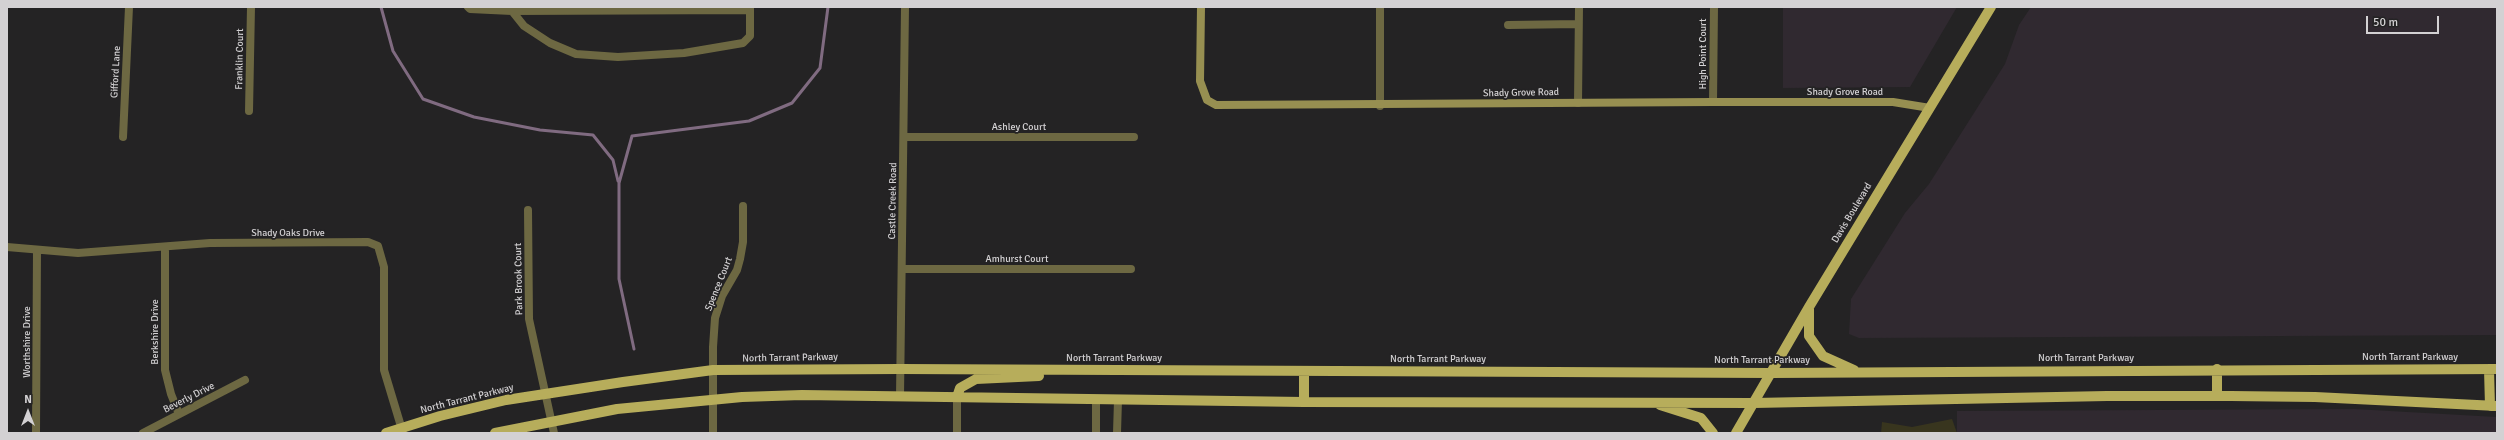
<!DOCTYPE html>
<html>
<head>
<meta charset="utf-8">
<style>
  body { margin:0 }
  #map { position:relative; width:2504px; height:440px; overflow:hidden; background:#242324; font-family:Signika,sans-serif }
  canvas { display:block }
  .frame { position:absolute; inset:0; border:8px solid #d3d1d3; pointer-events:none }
  .north { position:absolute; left:8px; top:392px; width:40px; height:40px; -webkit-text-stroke:3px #242324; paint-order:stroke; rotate:0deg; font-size:11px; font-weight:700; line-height:16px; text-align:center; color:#d3d1d3 }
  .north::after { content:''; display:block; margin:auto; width:14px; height:18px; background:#d3d1d3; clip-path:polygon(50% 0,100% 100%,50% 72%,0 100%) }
  .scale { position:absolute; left:2366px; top:16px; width:73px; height:18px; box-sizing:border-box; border:2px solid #d3d1d3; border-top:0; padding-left:5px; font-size:12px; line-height:14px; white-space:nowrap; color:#d3d1d3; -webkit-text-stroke:3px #242324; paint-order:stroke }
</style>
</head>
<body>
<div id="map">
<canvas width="2504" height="440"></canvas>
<div class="frame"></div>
<div class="north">N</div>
<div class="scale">50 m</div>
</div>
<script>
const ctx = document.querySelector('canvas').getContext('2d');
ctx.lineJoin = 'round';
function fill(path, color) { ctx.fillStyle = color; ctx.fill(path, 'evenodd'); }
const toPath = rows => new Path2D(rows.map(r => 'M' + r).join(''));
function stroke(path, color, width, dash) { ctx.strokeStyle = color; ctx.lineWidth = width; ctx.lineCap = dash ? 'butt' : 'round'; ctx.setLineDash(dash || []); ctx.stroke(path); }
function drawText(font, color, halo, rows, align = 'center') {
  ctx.font = font + ' Signika,sans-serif'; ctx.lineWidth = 3.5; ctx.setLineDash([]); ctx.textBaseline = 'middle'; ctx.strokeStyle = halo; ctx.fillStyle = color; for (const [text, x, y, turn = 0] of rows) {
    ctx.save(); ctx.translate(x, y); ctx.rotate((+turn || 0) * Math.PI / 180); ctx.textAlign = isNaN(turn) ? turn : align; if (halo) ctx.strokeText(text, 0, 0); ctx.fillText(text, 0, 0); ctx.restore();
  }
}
const built = toPath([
  [1783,7,1957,7,1910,87,1783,88],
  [2031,7,2497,7,2497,335,1859,338,1849,334,1851,299,1905,213,1929,184,2005,64,2019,25],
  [2354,409,2497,417,2497,433,1957,433,1957,411]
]);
const green = toPath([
  [1952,419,1957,433,1881,433,1882,422,1912,427]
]);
const stream = toPath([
  [381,7,393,51,423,99,474,117,540,130,593,135,613,160,618,181],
  [634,349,619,279,619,183,632,136,749,121,792,103,820,68,828,7]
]);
const street = toPath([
  [468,7,470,9,512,11,750,10,750,7],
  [512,11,524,26,550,43,576,54,618,57,684,53,743,43,750,36,750,10],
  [1508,25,1578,24],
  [1713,102,1714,7],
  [1578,103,1579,7],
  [1380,106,1380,7],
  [249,111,251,7],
  [123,137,129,7],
  [904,137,1134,137],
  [528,210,529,319,554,433],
  [7,247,78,253,210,243,368,242,378,246,384,267,384,370,403,433],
  [165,247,165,370,171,394,179,414],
  [902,269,1131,269],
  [900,396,905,7],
  [957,397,957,433],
  [1096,399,1096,433],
  [36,433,37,250],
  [143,433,245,380],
  [713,433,713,347,715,318,722,296,737,270,740,259,743,242,743,206],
  [1117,433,1118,400]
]);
const secondary = toPath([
  [1201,7,1200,81,1207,100,1216,105,1713,102,1893,102,1930,108]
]);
const primary = toPath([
  [1809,309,1809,336,1823,356,1854,370],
  [2489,369,2490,406],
  [2217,396,2217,369],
  [957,397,960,388,976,379,1039,376],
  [1304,402,1304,371],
  [1660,405,1701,418,1713,433],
  [386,433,440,416,506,400,623,382,713,370,900,369,1771,373,2497,369],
  [495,433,617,409,742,397,802,395,1304,402,1754,403,2107,396,2231,396,2315,397,2497,406],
  [1736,433,1809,307,1991,7]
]);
const streetNames = [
  ["High Point Court",1703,54,-90],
  ["Franklin Court",240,59,-89],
  ["Gifford Lane",116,72,-87],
  ["Shady Grove Road",1845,92],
  ["Shady Grove Road",1521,93,-1],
  ["Ashley Court",1019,127],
  ["Castle Creek Road",893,201,-89],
  ["Davis Boulevard",1852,213,-59],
  ["Shady Oaks Drive",288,233],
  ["Amhurst Court",1017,259],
  ["Park Brook Court",519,279,-91],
  ["Spence Court",719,284,-68],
  ["Berkshire Drive",155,332,-90],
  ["Worthshire Drive",27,342,-90],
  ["North Tarrant Parkway",2410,357],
  ["North Tarrant Parkway",790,358,-1],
  ["North Tarrant Parkway",1114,358],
  ["North Tarrant Parkway",2086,358],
  ["North Tarrant Parkway",1438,359],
  ["North Tarrant Parkway",1762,360],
  ["Beverly Drive",189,398,-27],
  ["North Tarrant Parkway",467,399,-14]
];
fill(built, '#302930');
fill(green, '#38351e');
stroke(stream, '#806b81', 3);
stroke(street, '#6d6842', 8);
stroke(secondary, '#978f51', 8);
stroke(primary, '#b7ad5b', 10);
drawText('10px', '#d3d1d3', '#242324', streetNames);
</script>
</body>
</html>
